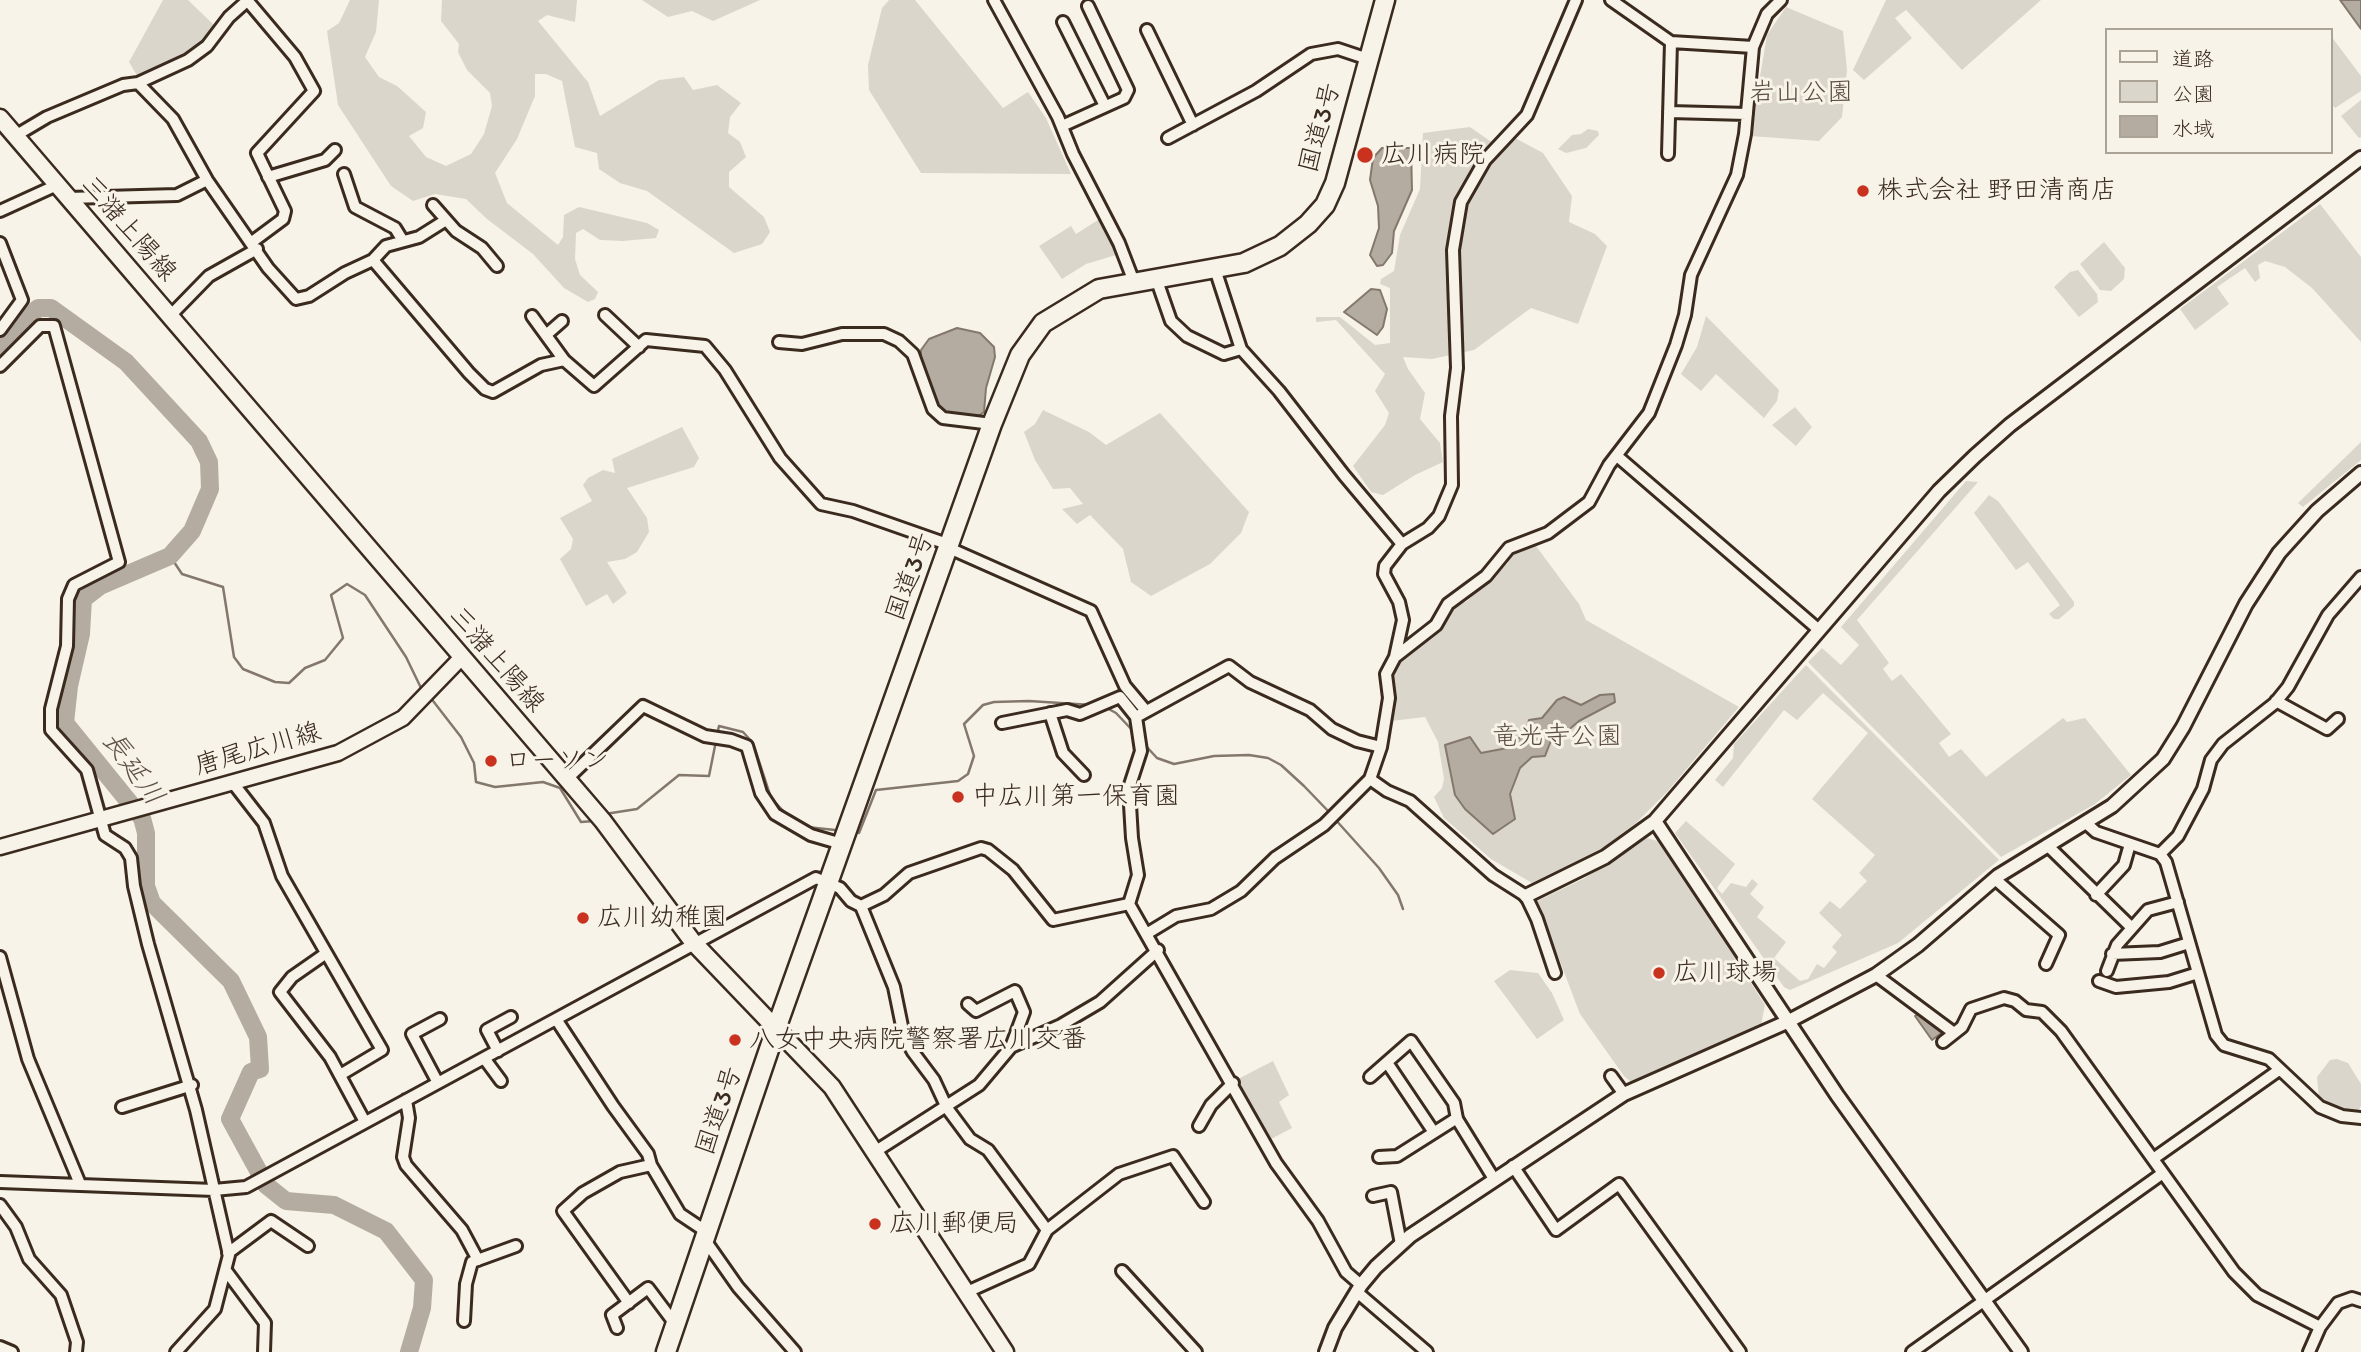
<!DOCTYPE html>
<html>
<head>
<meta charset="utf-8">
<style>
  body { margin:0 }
  #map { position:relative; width:2361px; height:1352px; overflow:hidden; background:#f7f3e8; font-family:Itim,"Klee One",sans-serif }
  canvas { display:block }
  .legend { position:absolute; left:2105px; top:28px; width:228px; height:126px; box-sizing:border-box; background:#f7f3e8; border:2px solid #aca397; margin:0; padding:9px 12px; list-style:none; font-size:21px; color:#3b2a1e }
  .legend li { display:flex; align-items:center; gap:14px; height:35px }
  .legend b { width:35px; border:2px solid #aca397 }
</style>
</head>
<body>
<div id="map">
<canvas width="2361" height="1352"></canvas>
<ul class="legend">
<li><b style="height:9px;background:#f7f3e8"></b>道路</li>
<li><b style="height:19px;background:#dbd6cb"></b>公園</li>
<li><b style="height:19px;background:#b4aca0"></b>水域</li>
</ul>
</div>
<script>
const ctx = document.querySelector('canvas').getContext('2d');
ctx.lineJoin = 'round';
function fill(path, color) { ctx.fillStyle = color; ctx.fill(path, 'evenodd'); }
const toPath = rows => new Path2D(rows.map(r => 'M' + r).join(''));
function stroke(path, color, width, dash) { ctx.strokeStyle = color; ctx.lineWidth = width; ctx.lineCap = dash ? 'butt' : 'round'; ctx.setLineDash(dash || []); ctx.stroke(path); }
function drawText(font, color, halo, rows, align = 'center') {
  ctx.font = font + ' Itim,"Klee One",sans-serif'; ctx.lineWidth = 6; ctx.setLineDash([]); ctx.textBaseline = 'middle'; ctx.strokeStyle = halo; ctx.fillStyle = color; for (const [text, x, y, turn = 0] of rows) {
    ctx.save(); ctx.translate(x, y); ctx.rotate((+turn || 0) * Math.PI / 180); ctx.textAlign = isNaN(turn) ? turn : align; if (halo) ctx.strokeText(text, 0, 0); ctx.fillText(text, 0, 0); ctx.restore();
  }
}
const green = toPath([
  [163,0,188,0,217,28,202,46,139,79,129,62],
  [350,0,379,0,376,32,365,57,379,77,397,86,426,112,423,128,409,136,426,157,446,166,471,154,484,134,492,106,490,93,467,70,458,52,459,44,441,21,442,0,577,0,575,22,547,15,538,21,588,82,600,116,659,80,684,77,693,90,717,85,741,103,730,117,728,133,740,142,746,157,729,172,729,187,764,217,770,232,762,244,734,253,647,191,620,183,599,169,597,153,575,147,562,81,546,74,535,74,535,96,517,139,495,173,507,203,558,245,563,237,564,215,579,207,647,223,659,230,656,238,623,241,600,240,583,229,576,233,575,259,580,275,598,292,595,299,588,302,564,288,533,254,487,219,466,199,435,194,413,201,391,186,338,105,327,31,339,23],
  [633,0,760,0,713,21,692,11,668,17,642,0],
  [889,0,915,0,1003,108,1028,92,1046,118,1071,174,921,173,869,90,868,65,882,8],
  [1886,0,2041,0,1962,70,1906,10,1895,18,1912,38,1864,80,1853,70],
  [1786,7,1843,31,1847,70,1842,117,1819,141,1750,136,1767,35],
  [2331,36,2361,76,2361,91,2335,108,2331,103],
  [2361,100,2361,137,2359,138,2341,116],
  [1470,127,1490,141,1515,138,1543,153,1572,196,1569,222,1595,234,1607,246,1578,324,1531,308,1474,350,1432,359,1403,357,1408,369,1425,393,1420,419,1440,443,1443,462,1415,475,1383,495,1371,492,1353,466,1385,425,1389,413,1375,391,1385,374,1336,320,1316,322,1316,317,1340,317,1375,345,1390,343,1390,288,1380,284,1381,279,1394,271,1400,235,1420,189,1423,133],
  [1588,129,1598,131,1599,135,1586,148,1566,153,1558,149,1572,135,1581,134],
  [2320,204,2361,257,2361,342,2312,288,2285,267,2265,261,2258,265,2260,278,2255,282,2245,268,2217,287,2229,304,2195,330,2180,309],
  [1101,218,1114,241,1116,255,1086,264,1062,279,1039,246,1071,226,1076,234],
  [2104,242,2125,268,2124,279,2111,291,2100,290,2080,264],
  [2078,270,2097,294,2098,302,2079,317,2054,287,2070,272],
  [1706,316,1779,390,1777,401,1764,418,1716,374,1701,391,1681,374,1697,347],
  [1795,407,1812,427,1796,446,1772,425],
  [1043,410,1089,432,1106,445,1160,413,1249,512,1241,533,1210,564,1151,596,1131,582,1123,549,1090,515,1077,524,1062,509,1083,504,1070,488,1053,489,1035,460,1024,432,1035,424],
  [682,427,699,458,694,467,627,488,647,518,649,532,637,552,625,559,607,562,627,593,613,604,607,594,586,606,560,559,571,549,573,539,560,518,592,501,583,485,588,478,603,470,615,473,612,459],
  [2361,442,2361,460,2303,507,2298,503],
  [1966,481,1978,482,1857,620,1889,663,1883,669,1892,681,1901,674,1951,734,1939,743,1949,757,1961,749,1986,777,2063,718,2067,722,2085,718,2131,775,2095,804,2001,857,1808,662,1822,648,1841,665,1859,645,1841,627],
  [1989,495,1998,501,2074,602,2074,606,2059,619,2054,619,2049,614,2060,605,2028,562,2016,570,1974,513],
  [1533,542,1579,604,1586,620,1739,707,1667,792,1636,823,1604,847,1532,883,1491,859,1444,818,1434,797,1442,788,1444,779,1438,742,1425,717,1391,721,1394,691,1391,677,1399,662,1437,631,1458,602,1466,602,1508,563,1506,558],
  [1806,665,1999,860,1898,943,1790,990,1784,987,1675,833,1686,821,1735,864,1717,888,1722,894,1731,883,1746,887,1752,879,1758,884,1750,894,1764,907,1757,917,1786,942,1774,958,1800,981,1808,979,1817,964,1824,968,1837,952,1832,947,1842,935,1819,913,1830,901,1840,909,1867,881,1859,873,1875,855,1812,799,1868,733,1823,693,1797,720,1784,710,1723,787,1715,780,1733,758,1734,744],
  [1647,838,1661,842,1765,1005,1761,1025,1631,1082,1624,1076,1580,1014,1537,901,1583,879],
  [1510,970,1538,973,1552,993,1564,1020,1537,1039,1494,981],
  [2337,1059,2348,1063,2361,1084,2361,1106,2356,1115,2336,1111,2319,1100,2317,1077,2330,1060],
  [1273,1061,1289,1095,1279,1102,1292,1128,1271,1139,1266,1137,1236,1080]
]);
const water = toPath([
  [2340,0,2361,0,2361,29,2340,0],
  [1382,148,1411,148,1412,190,1394,231,1392,253,1383,265,1377,266,1370,255,1379,228,1378,206,1370,180,1373,158,1382,148],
  [1371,289,1380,290,1387,309,1383,327,1377,335,1344,312,1371,289],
  [957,328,980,333,994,347,995,357,986,388,984,412,977,417,944,414,938,409,921,364,921,350,929,339,957,328],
  [1600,695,1614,694,1615,702,1579,721,1565,733,1552,738,1545,756,1532,757,1520,768,1510,794,1515,819,1493,834,1465,809,1455,795,1445,745,1470,737,1481,753,1507,748,1525,733,1529,720,1542,718,1557,700,1564,697,1581,705,1600,695],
  [1919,1013,1944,1031,1932,1040,1915,1016,1919,1013]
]);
const stream = toPath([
  [170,556,182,574,223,587,234,657,243,669,275,682,289,683,305,668,325,660,343,638,331,595,347,584,365,595,406,657,422,690],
  [430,697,461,737,474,763,476,782,495,787,543,782,560,788,581,822,594,821],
  [1105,707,1116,713,1134,732],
  [717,735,719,726,743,732,753,743,771,798,787,815],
  [1145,745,1157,758,1174,764,1214,756,1249,755,1268,758,1281,765,1304,786,1330,813],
  [605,814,637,809,679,775,709,776,716,741],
  [1334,818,1379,868,1398,895,1403,909],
  [807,827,835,830],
  [859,833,876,790,958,781,968,774,974,756,964,724,983,705,994,702,1029,701,1092,705]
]);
const river = toPath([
  [0,347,38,308,51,308,126,362,199,441,209,462,210,489,192,531,170,556,100,586,83,599,81,634,69,686,65,723,142,818,146,833,146,886,152,903,231,981,258,1037,260,1069,251,1072,230,1119,266,1185,286,1201,334,1205,386,1231,424,1280,422,1308,409,1352]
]);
const minor = toPath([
  [247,0,295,57,314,91,257,153,285,211,283,219,252,242],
  [994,0,1058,117,1073,154,1119,243,1134,282],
  [1611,0,1671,42,1753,47],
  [1063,22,1105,106],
  [1147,30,1193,125],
  [138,83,188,60,207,46,229,17,248,0],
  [1669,112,1747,114],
  [1062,126,1124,98,1128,90,1088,6],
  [15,136,47,117,123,85,138,83,173,119,207,180,268,268,296,299,309,296,345,273,373,260,386,246,419,237,446,220],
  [1168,138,1256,91,1311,54,1338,49,1368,59],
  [1668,154,1671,42],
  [344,174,355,207,395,228,403,241],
  [268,177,325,160,335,150],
  [68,198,177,195,207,180],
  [433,205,456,231,482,248,497,266],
  [0,211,57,185],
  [0,243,22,300,0,330],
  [373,260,469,373,485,389,493,392,541,365,564,360,594,386,646,340,705,346,725,370,780,458,821,504,853,511,950,545],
  [1215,269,1241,349,1279,391,1344,475,1402,544],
  [1156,278,1171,321,1187,336,1224,354,1241,349],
  [605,315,639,347],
  [170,316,209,276,257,249],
  [532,316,564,360],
  [546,335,562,321],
  [779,342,802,344,842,334,884,334,899,341,913,354,933,409,943,418,992,424],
  [0,366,40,326,54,326,119,562,74,585,68,599,67,646,51,709,51,730,87,770,105,835,125,848,131,858,134,886,148,944,196,1110,229,1255,215,1309,176,1352],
  [1617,456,1819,630],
  [949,548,1091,611,1125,686,1146,711],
  [1395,657,1436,625,1448,604,1486,576,1509,548,1548,533,1589,502,1609,465,1649,413,1676,345,1685,315,1691,275,1737,175,1745,134,1753,47,1767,14,1781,0],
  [2276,701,2327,729,2338,719],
  [1050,713,1063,753,1084,775],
  [1136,717,1229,666,1250,682,1310,710,1332,729,1357,741,1381,747],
  [1002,723,1067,710,1080,714,1120,697,1136,717,1141,751,1129,788,1132,838,1138,875,1129,904,1276,1163,1318,1221,1346,1272,1361,1285],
  [567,779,643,706,705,736,731,740,747,746,761,793,775,814,811,835,842,844],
  [1370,779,1387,791,1410,801,1493,875,1526,896,1537,919,1555,973],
  [233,783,264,823,282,876,382,1050,340,1075],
  [2086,823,2096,832,2160,854,2166,862,2216,1035,2224,1045,2269,1059,2320,1107,2342,1116,2361,1118],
  [2047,845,2132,928],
  [2160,854,2178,836,2203,789,2211,760,2223,744,2275,703,2288,687,2328,615,2361,577],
  [1995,879,2059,935,2046,964],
  [2096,895,2124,865,2130,844],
  [861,906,894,987,904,1036,913,1052,934,1080,947,1108,970,1139,988,1150,1047,1230],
  [1148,933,1176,916,1211,909,1241,891,1275,858,1324,825,1370,779,1381,747,1389,698,1386,674,1395,657,1403,620,1399,602,1384,574,1385,566,1402,544,1428,528,1439,516,1452,485,1451,416,1457,368,1453,250,1461,202,1485,160,1527,115,1576,0],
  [325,954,292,977,280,992,330,1057,365,1122],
  [2112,954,2160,952,2189,943],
  [0,957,28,1059,80,1184],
  [2107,971,2117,945,2148,910,2178,902],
  [1876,975,1954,1033],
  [2099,981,2116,987,2169,982,2198,973],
  [968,1004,976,1011,1015,991,1024,1012,1011,1047],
  [556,1019,613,1106,648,1154,651,1165,680,1214,707,1232],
  [1943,1042,1962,1027,1971,1009,2004,998,2015,1001,2026,1010,2042,1012,2061,1031,2234,1272,2257,1295,2320,1327],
  [498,1051,487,1030,511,1017],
  [484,1058,501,1081],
  [1388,1064,1433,1131],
  [1611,1076,1624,1094],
  [1370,1077,1411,1041,1454,1103,1457,1119,1494,1179],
  [438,1083,412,1034,440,1019],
  [406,1100,409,1118,403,1157,406,1165,462,1230,478,1260],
  [122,1107,192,1085],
  [1199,1126,1211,1105,1233,1083],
  [876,1151,979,1085,1011,1047,1061,1025,1100,1002,1158,950],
  [1379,1157,1397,1156,1457,1118],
  [2153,1159,2279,1070],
  [1513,1166,1556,1230,1619,1184,1740,1352],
  [0,1182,214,1190,246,1187,816,878,840,888,851,901,861,906,884,895,909,873,981,848,988,850,1013,870,1053,920,1129,904],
  [1373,1196,1391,1192,1401,1244],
  [0,1205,16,1227,29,1259,61,1295,77,1342,76,1352],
  [705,1240,738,1287,795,1352],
  [228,1253,271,1221,308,1246],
  [1122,1271,1196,1352],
  [227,1272,265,1323,264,1352],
  [967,1292,1029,1264,1047,1230,1119,1174,1173,1156,1204,1202],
  [1357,1292,1427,1352],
  [629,1303,563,1211,583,1193,620,1172,651,1165],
  [464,1321,466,1284,472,1262,516,1246],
  [617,1328,612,1315,648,1288,675,1324],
  [0,1347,12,1352],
  [1912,1352,2163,1173],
  [2309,1352,2320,1327,2338,1303,2352,1298,2361,1301]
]);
const tertiary = toPath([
  [1655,821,1837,1095,2021,1352],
  [1526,896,1605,857,1655,821,1939,491,1975,456,2010,425,2361,158],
  [1326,1352,1335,1328,1361,1285,1376,1267,1410,1236,1624,1094,1789,1021,1876,975,1918,945,1998,876,2112,806,2163,759,2183,727,2246,604,2279,553,2317,511,2361,473]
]);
const secondary = toPath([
  [0,847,338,753,403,718,461,658]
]);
const primary = toPath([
  [0,118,603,821,693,942,832,1087,1005,1352]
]);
const trunk = toPath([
  [666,1352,777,1026,992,424,1020,355,1043,323,1099,289,1244,263,1280,246,1308,224,1325,205,1335,183,1385,0]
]);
const markers = [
  [1365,155,9,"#c8321e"],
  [1863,191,7,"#c8321e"],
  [491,761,7,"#c8321e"],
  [958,797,7,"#c8321e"],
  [583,918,7,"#c8321e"],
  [1659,973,7,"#c8321e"],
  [735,1040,7,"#c8321e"],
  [875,1224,7,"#c8321e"]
];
const parkNames = [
  ["岩山公園",1801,93],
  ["竜光寺公園",1557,737]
];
const streetNames = [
  ["国道3号",1321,128,-75],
  ["三潴上陽線",128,229,49],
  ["国道3号",911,577,-70],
  ["三潴上陽線",496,660,49],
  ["唐尾広川線",258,750,-16],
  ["国道3号",720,1111,-71]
];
const poiNames = [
  ["広川病院",1381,155],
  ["株式会社 野田清商店",1877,191],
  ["ローソン",505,761],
  ["中広川第一保育園",972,797],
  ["広川幼稚園",597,918],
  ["広川球場",1673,973],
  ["八女中央病院警察署広川交番",749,1040],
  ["広川郵便局",889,1224]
];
const waterNames = [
  ["長延川",132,769,54]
];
fill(green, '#dbd6cb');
fill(water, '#b4aca0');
stroke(water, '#84786c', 2);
stroke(stream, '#84786c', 2.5);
stroke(river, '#b4aca0', 18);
stroke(minor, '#3b2a1e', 16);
stroke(tertiary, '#3b2a1e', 18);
stroke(secondary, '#3b2a1e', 19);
stroke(primary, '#3b2a1e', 21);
stroke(trunk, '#3b2a1e', 23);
stroke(minor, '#f7f3e8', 10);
stroke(tertiary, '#f7f3e8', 12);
stroke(secondary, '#f7f3e8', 14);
stroke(primary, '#f7f3e8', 16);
stroke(trunk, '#f7f3e8', 18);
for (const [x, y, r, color] of markers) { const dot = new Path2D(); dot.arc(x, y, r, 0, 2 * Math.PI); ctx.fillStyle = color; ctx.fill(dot); stroke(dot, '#f7f3e8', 2.5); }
drawText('26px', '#5b4c41', '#f7f3e8', parkNames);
drawText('26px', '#3b2a1e', '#f7f3e8', streetNames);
drawText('26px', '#3b2a1e', '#f7f3e8', poiNames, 'left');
drawText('italic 28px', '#5f5145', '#f7f3e8', waterNames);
</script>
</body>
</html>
